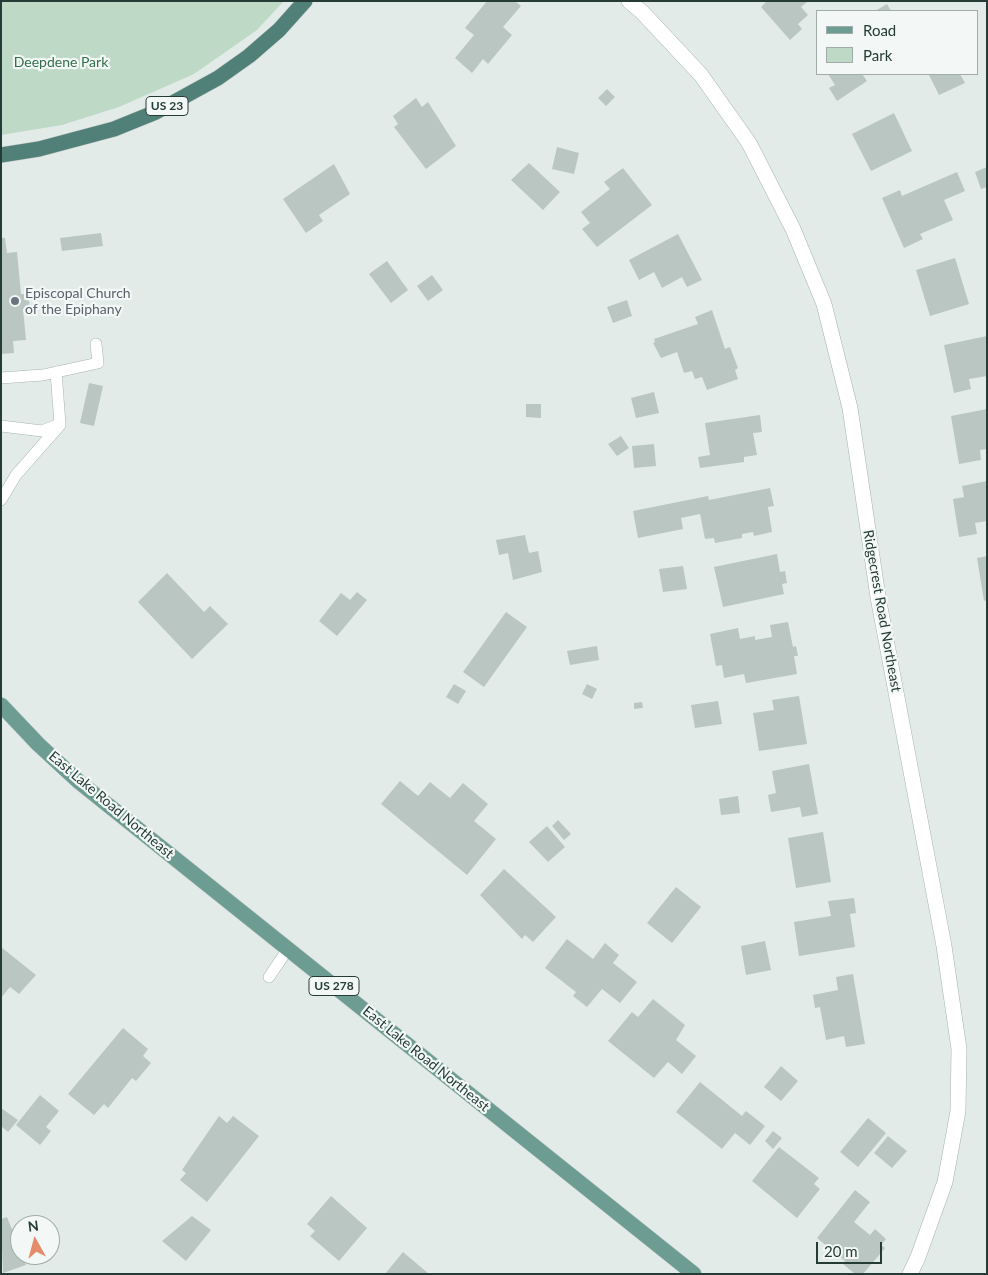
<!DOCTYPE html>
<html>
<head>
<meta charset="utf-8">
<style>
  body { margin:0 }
  #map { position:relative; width:988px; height:1275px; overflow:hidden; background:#e3ebe8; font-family:Lato,sans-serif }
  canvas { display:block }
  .frame { position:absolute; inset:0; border:2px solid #253b36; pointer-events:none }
  .legend { position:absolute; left:816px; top:10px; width:162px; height:65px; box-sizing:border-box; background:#f3f8f6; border:1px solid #a1aca9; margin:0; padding:6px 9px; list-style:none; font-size:15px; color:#253b36 }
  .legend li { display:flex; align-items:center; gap:10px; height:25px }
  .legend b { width:25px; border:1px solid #a1aca9 }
  .north { position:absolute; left:10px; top:1215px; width:50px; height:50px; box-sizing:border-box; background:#f3f8f6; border:1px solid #a1aca9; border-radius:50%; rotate:353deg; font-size:14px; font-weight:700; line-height:20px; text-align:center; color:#253b36 }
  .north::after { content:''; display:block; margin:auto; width:18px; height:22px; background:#e48c69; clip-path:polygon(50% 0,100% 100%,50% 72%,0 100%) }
  .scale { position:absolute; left:816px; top:1242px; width:66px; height:22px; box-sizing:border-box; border:2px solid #253b36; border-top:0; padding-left:6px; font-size:15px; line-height:18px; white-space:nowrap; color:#253b36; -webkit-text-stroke:4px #f3f8f6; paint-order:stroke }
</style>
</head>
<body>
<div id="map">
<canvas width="988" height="1275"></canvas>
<div class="frame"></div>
<ul class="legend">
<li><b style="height:6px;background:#6c9c92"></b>Road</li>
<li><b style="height:14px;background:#bedac7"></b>Park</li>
</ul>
<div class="north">N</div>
<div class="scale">20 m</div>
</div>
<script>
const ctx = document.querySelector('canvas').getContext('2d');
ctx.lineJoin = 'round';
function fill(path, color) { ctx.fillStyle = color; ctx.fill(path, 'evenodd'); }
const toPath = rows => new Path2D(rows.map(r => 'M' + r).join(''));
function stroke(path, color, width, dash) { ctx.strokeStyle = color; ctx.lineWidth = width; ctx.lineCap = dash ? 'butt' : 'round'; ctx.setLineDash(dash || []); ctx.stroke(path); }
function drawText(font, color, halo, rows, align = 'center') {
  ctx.font = font + ' Lato,sans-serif'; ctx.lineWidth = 4.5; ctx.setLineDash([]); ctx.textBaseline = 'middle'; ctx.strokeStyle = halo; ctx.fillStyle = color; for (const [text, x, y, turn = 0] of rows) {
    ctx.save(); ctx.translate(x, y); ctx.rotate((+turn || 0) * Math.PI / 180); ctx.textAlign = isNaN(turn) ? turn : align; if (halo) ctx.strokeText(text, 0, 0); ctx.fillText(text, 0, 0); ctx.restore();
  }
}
const green = toPath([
  [1,1,284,1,257,30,194,74,119,107,62,125,1,135]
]);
const building = toPath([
  [487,1,515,1,521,6,503,27,512,35,488,64,483,59,472,73,455,58,474,35,465,28],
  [767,1,808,1,801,7,808,15,798,24,802,29,790,40,761,7],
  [887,4,891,11,875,11],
  [828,74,862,74,867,81,837,101,829,88,835,85],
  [931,74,960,74,965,83,939,95,929,75],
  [607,89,615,97,606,106,598,98],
  [416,98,422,107,428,102,456,146,426,169,394,127,398,124,393,116],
  [894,113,912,151,871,171,852,134],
  [557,147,579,153,574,174,552,169],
  [529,163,560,192,543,210,511,180],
  [334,164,350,194,319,215,323,221,306,233,283,199],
  [987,167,987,187,981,189,975,172],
  [623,168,652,205,597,247,582,229,590,223,581,212,610,189,604,182],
  [957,172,965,191,944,200,953,220,920,234,923,239,904,248,882,198,900,190,902,196],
  [101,233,103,246,62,251,60,238],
  [678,234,702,280,687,287,682,277,662,288,654,272,639,280,629,260],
  [1,238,5,238,7,253,17,252,21,294,28,294,30,309,23,309,26,340,13,341,14,353,1,354],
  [955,258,969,304,930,316,916,270],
  [387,261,408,290,391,303,369,274],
  [432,275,443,290,428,301,417,286],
  [627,300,632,316,613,323,607,307],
  [712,310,725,349,730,347,738,368,735,370,738,379,707,390,702,377,695,379,692,371,684,373,677,352,661,358,653,343,655,342,654,339,698,324,695,317],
  [987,336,987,376,969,379,971,389,954,393,944,345],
  [89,383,103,386,94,426,80,423],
  [654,392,659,413,636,418,631,398],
  [526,404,541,404,541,418,526,417],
  [987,409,987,449,980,450,981,460,959,464,951,416],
  [760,415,762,432,753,433,757,455,744,457,744,462,700,468,698,457,710,455,705,423],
  [621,436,629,448,617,456,608,444],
  [654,444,656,466,634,468,632,446],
  [987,481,987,521,975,523,977,534,959,537,953,499,964,497,962,486],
  [770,488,774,506,768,507,772,532,754,536,753,532,742,534,742,538,715,543,714,538,705,539,700,514,681,518,683,529,638,538,633,511,708,496,709,500],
  [525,535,529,553,538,551,542,572,513,580,508,553,499,555,496,540],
  [777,554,780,572,785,571,787,583,782,584,784,594,723,607,714,567],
  [987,556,987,600,984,601,977,558],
  [683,566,687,589,663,592,659,569],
  [167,573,204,612,210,606,228,624,192,659,138,602],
  [357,592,367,600,337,636,319,621,341,593,350,600],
  [506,612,527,627,484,687,463,672],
  [788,622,793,647,796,646,798,656,794,656,797,674,746,683,744,674,724,678,722,665,716,666,710,634,738,628,740,639,755,636,755,640,772,637,770,625],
  [597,646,599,660,570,665,567,651],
  [454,684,466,691,458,704,446,697],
  [587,684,597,689,592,699,582,694],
  [799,696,807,744,759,751,753,713,774,710,772,700],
  [718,701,722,724,695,728,691,705],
  [642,702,643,708,634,709,634,703],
  [809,764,818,814,802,817,800,807,771,812,768,795,776,793,772,771],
  [400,781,418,796,430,782,450,798,463,783,488,804,474,821,496,839,467,875,381,804],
  [738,796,740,813,721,815,719,799],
  [558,820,571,834,564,840,552,826],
  [547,826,565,847,548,862,529,842],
  [823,832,831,882,796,888,788,838],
  [504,869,556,917,533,942,525,935,522,939,480,895],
  [676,887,701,907,672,943,647,923],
  [854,898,856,913,850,914,855,947,799,956,794,922,831,916,828,901],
  [567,939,593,959,605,943,619,955,613,963,637,982,620,1003,602,989,587,1007,573,996,576,992,545,968],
  [765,941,771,970,746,975,741,946],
  [1,947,36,975,19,994,10,987,1,998],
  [853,974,865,1044,846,1047,844,1036,826,1040,820,1007,815,1008,813,995,838,990,836,977],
  [653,999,685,1025,676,1040,696,1056,682,1074,668,1062,654,1078,608,1041,632,1012,638,1017],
  [123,1028,148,1049,143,1056,151,1063,136,1081,132,1078,108,1108,104,1104,94,1115,68,1094],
  [781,1066,798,1081,781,1101,764,1087],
  [700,1082,742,1116,746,1111,765,1126,750,1145,735,1133,722,1149,676,1112],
  [40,1095,59,1111,46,1127,51,1131,40,1145,16,1125],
  [1,1108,18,1120,8,1132,1,1126],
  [219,1116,227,1123,233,1116,259,1136,207,1202,180,1180,186,1173,182,1170],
  [868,1118,886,1133,858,1167,840,1152],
  [773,1131,782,1138,773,1149,765,1141],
  [888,1136,907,1151,892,1168,874,1153],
  [779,1147,819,1178,814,1184,820,1189,797,1218,752,1181],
  [855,1190,870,1202,854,1222,870,1235,875,1229,886,1239,881,1245,885,1248,863,1274,855,1274,843,1264,845,1261,817,1238],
  [331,1196,367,1228,339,1261,310,1236,315,1231,307,1224],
  [192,1216,211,1230,186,1261,162,1241],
  [7,1217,26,1265,3,1273,1,1219],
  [403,1252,429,1274,385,1274]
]);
const service = toPath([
  [1,378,43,375,98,363,96,344],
  [1,426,42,431,60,424,56,372],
  [1,500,16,475,60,425],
  [269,977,288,949]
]);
const minor = toPath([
  [629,1,642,12,701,75,749,143,793,229,824,304,850,408,878,597,944,946,959,1049,958,1111,945,1182,918,1257,910,1274]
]);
const primary = toPath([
  [1,705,38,744,78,781,694,1274]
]);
const trunk = toPath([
  [1,155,39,149,114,129,156,112,218,78,249,56,279,30,305,1]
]);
const markers = [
  [15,301,5,"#6b7280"]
];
const shields = [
  [167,106,42],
  [334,986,50]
];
const shieldNames = [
  ["US 23",167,106],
  ["US 278",334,986]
];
const parkNames = [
  ["Deepdene Park",61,62]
];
const worshipNames = [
  ["Episcopal Church",25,293],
  ["of the Epiphany",25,309]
];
const streetNames = [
  ["Ridgecrest Road Northeast",882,611,80],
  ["East Lake Road Northeast",111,805,40],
  ["East Lake Road Northeast",426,1059,39]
];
fill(green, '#bedac7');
fill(building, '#b9c6c1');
stroke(service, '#a6b3af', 12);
stroke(minor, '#a6b3af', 16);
stroke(primary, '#c2c8c7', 16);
stroke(trunk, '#c2c8c7', 16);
stroke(service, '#fff', 11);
stroke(minor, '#fff', 15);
stroke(primary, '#6c9c92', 15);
stroke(trunk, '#508077', 15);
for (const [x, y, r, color] of markers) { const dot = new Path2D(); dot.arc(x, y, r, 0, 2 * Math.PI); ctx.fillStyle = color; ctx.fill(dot); stroke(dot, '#f3f8f6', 2); }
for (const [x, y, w] of shields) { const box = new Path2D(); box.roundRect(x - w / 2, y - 9.5, w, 19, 4); ctx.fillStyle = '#f3f8f6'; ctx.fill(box); stroke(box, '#253b36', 1); }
drawText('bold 12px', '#253b36', null, shieldNames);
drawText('14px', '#336e4c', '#f3f8f6', parkNames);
drawText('14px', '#5b616d', '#f3f8f6', worshipNames, 'left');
drawText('14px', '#253b36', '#f3f8f6', streetNames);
</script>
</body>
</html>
